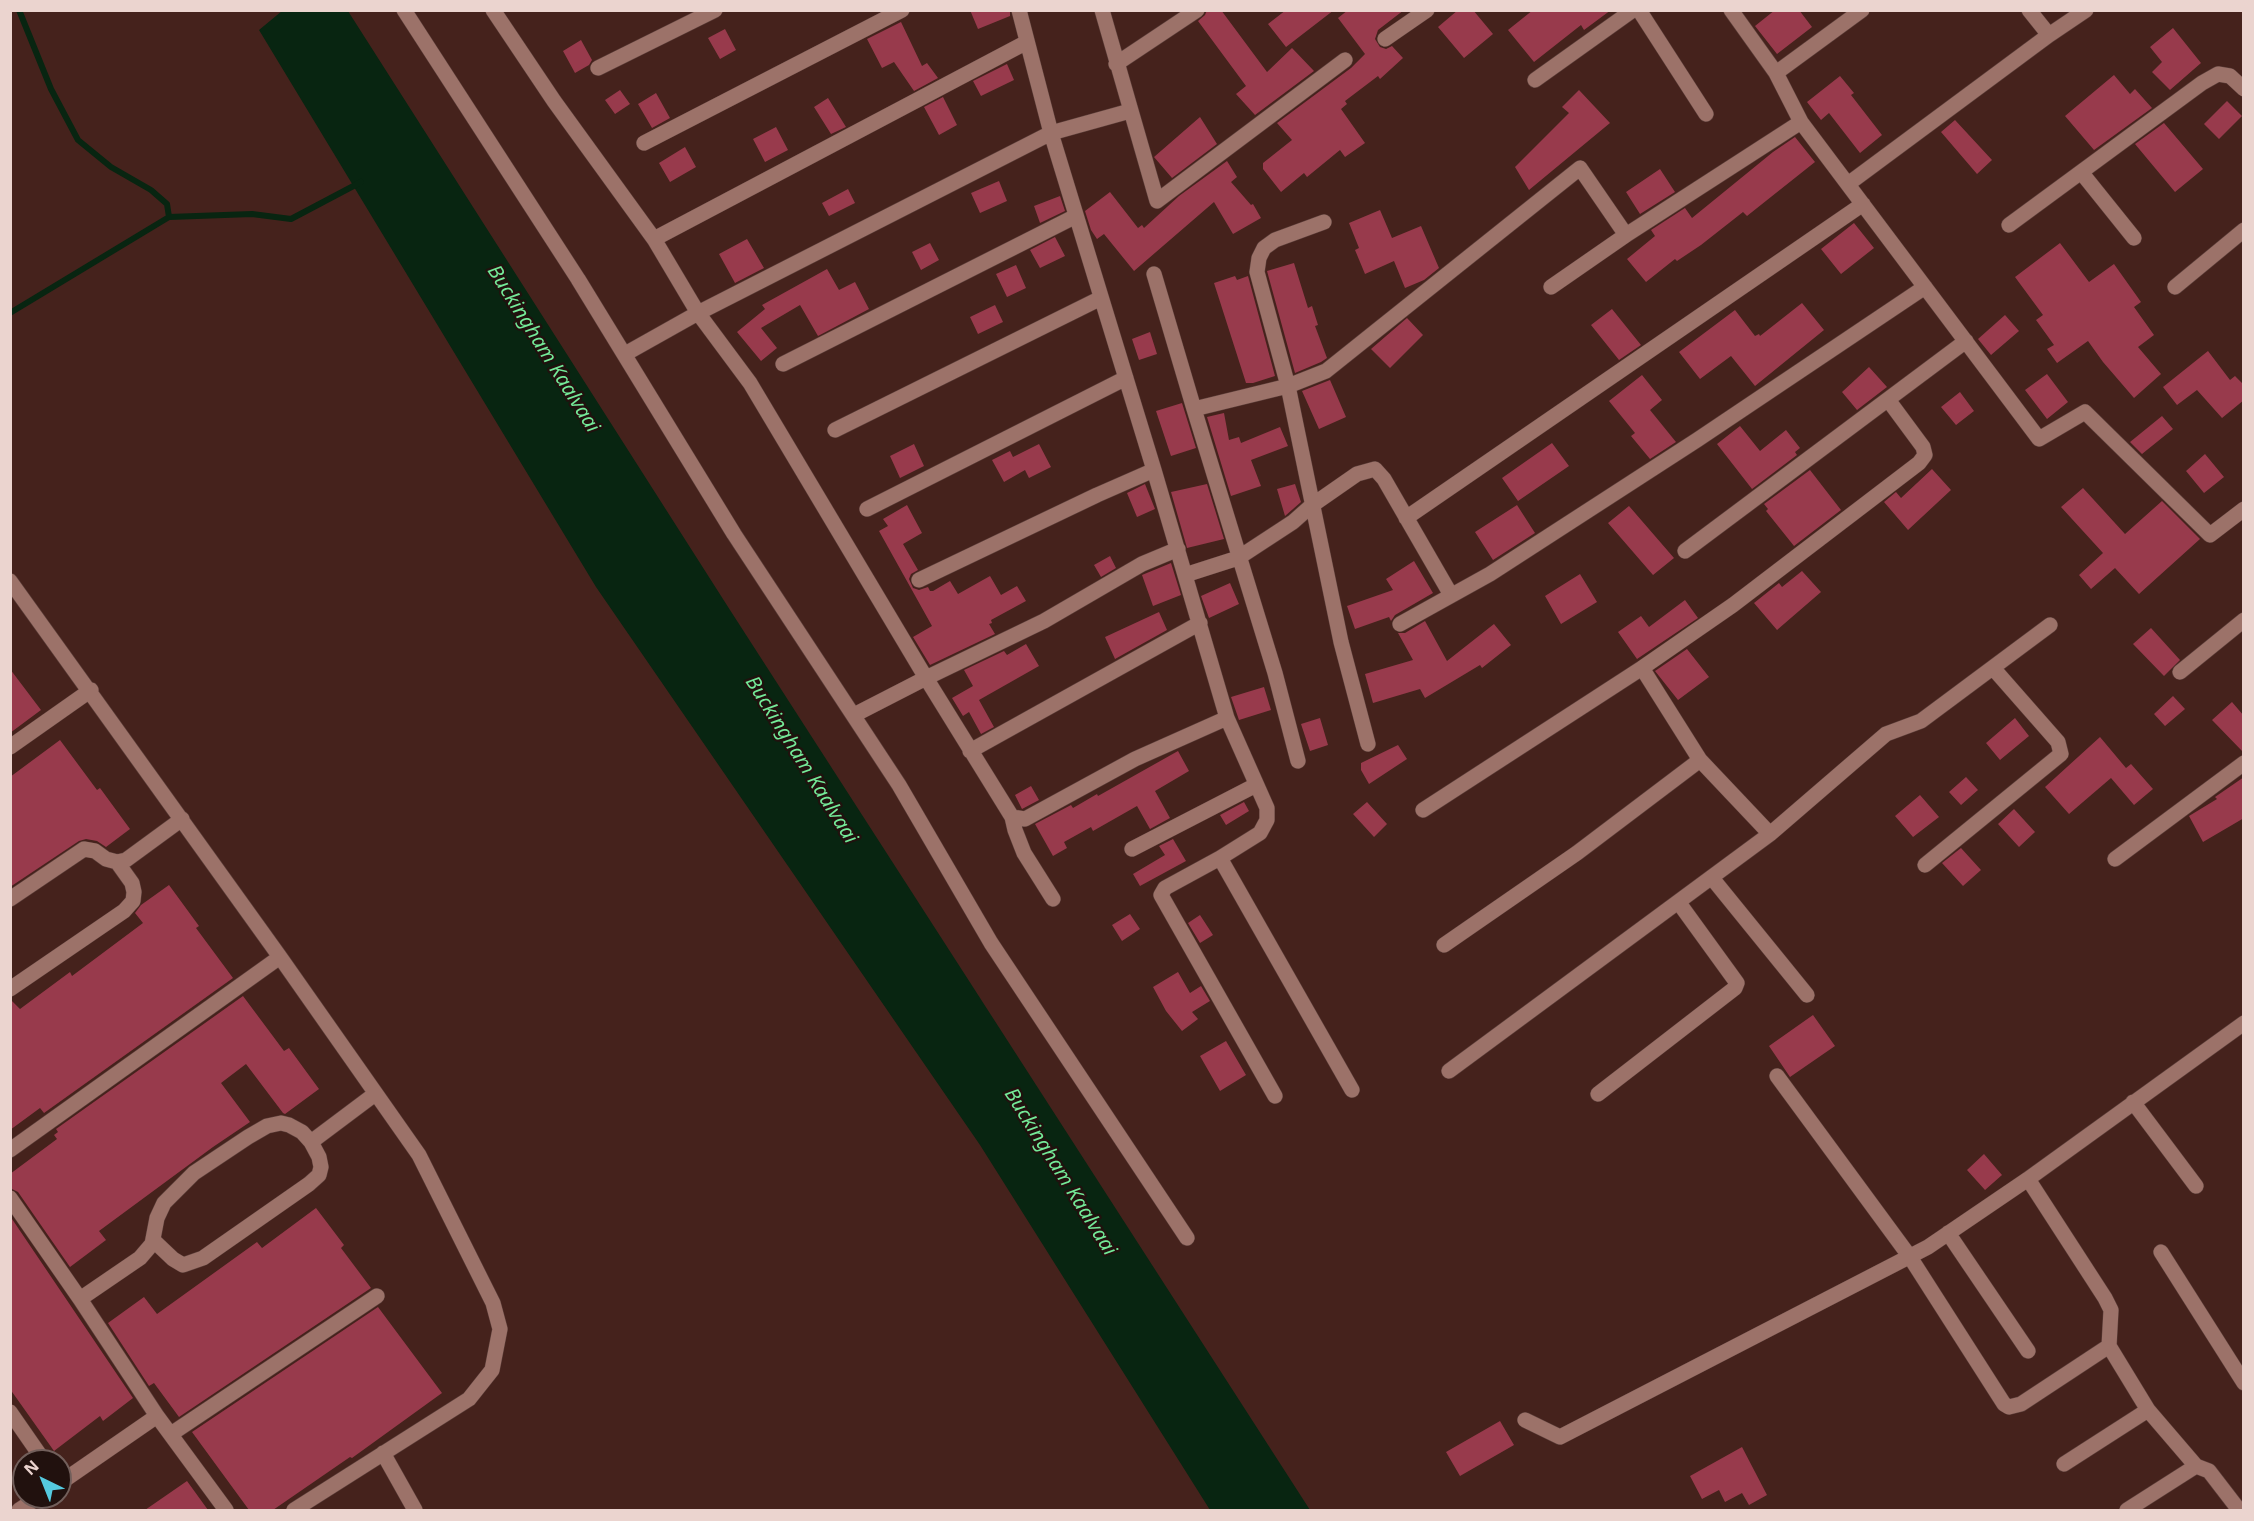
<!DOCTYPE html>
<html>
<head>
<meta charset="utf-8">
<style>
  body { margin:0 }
  #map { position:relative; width:2254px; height:1521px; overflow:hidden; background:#45221c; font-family:"Noto Sans",sans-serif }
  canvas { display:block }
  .frame { position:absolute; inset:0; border:12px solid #ebd4cf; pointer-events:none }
  .north { position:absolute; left:12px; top:1449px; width:60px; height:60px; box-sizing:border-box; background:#21110e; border:2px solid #725f5b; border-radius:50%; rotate:317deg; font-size:16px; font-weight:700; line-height:24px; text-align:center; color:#ebd4cf }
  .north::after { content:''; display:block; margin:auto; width:21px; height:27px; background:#55cadf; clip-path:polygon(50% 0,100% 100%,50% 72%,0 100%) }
</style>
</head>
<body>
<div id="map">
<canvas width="2254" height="1521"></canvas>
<div class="frame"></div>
<div class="north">N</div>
</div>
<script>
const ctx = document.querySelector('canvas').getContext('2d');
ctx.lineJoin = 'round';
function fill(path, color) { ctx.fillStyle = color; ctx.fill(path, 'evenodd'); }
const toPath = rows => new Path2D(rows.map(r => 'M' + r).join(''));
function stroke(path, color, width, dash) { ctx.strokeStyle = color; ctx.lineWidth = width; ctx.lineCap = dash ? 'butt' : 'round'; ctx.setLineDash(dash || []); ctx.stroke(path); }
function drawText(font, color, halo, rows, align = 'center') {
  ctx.font = font + ' "Noto Sans",sans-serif'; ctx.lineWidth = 4.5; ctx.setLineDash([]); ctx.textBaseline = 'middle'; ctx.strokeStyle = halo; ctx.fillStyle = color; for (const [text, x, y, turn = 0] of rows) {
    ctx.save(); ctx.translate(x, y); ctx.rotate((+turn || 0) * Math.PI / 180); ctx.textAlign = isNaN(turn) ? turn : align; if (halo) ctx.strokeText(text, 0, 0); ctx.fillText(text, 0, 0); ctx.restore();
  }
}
const water = toPath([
  [282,11,348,11,730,610,1310,1510,1210,1510,980,1145,596,587,259,30]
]);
const stream = toPath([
  [19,10,51,89,78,140,111,167,151,190,167,204,169,217],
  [10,313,169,217,252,214,291,219,361,182]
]);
const building = toPath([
  [970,10,1010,10,1010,16,978,29],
  [1207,10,1221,10,1267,72,1292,48,1314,71,1255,115,1236,94,1246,86,1198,21,1205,15],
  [1286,10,1334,10,1286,47,1268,24],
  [1348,10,1404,10,1378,30,1375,39,1380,47,1386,49,1392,46,1403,58,1380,79,1378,76,1345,101,1347,104,1341,109,1365,143,1345,157,1340,150,1307,177,1304,173,1281,192,1263,169,1263,163,1292,140,1277,123,1351,68,1365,54,1338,18],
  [1458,10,1473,10,1493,34,1464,58,1438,27],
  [1533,10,1611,10,1584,30,1581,25,1534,62,1508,30],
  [1775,10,1799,10,1812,27,1777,54,1755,26],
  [901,22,922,66,927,63,938,78,914,91,894,62,882,68,867,39],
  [2173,28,2201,63,2170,90,2152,72,2162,62,2150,47],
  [725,29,736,50,720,59,708,38],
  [581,40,592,60,589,65,575,73,563,51],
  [1007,64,1014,80,981,96,973,81],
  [2114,75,2130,94,2135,89,2152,108,2094,150,2065,116],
  [1840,76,1854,93,1851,95,1882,135,1860,153,1829,113,1821,120,1807,102],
  [620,90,630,104,615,114,605,100],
  [1579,90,1610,123,1529,190,1515,167,1569,113,1562,107],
  [656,93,670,118,652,128,638,104],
  [943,97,957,125,939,135,924,107],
  [828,98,846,127,831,134,814,107],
  [2227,101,2242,116,2219,139,2204,124],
  [1200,117,1217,144,1172,178,1154,157],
  [1955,120,1992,160,1977,174,1941,132],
  [2164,123,2203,169,2175,192,2135,144],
  [776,127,788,150,765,162,753,139],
  [1795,137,1815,162,1747,216,1743,212,1701,245,1677,261,1675,259,1646,282,1627,259,1655,236,1651,230,1685,208,1692,218,1773,152],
  [685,147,696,167,670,182,659,163],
  [1227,161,1237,177,1231,182,1251,205,1253,204,1261,218,1233,234,1214,202,1134,271,1104,234,1097,239,1091,230,1085,211,1110,192,1138,228,1142,225,1144,228,1179,196],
  [1660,169,1675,192,1640,214,1626,192],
  [999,181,1007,201,980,213,971,193],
  [848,189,855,203,829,216,822,203],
  [1060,196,1065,211,1040,223,1034,206],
  [1380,210,1392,238,1421,226,1439,268,1424,280,1405,288,1394,261,1365,274,1355,250,1359,248,1349,223],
  [1854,223,1874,248,1841,274,1821,249],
  [1055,237,1065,256,1040,268,1030,250],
  [747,239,764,268,735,283,719,254],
  [930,243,939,260,921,270,912,252],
  [2060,243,2089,282,2114,264,2141,302,2134,307,2154,335,2138,347,2161,374,2134,398,2103,362,2088,341,2057,363,2047,349,2054,345,2036,320,2043,315,2015,277],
  [1294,263,1308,308,1312,306,1318,325,1315,326,1327,358,1321,362,1295,373,1267,271],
  [1016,265,1026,288,1007,297,996,274],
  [827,269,839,290,855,282,869,309,818,336,800,305,761,328,777,348,761,361,737,332,765,309,762,305],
  [1235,276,1237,280,1248,276,1275,376,1253,383,1246,383,1214,283],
  [1802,303,1824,330,1755,386,1731,356,1700,379,1679,352,1735,310,1755,336,1759,334,1760,336],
  [995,305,1003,322,978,334,970,317],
  [1612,309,1641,345,1619,360,1591,325],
  [2005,315,2019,331,1991,355,1978,339],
  [1407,318,1423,335,1390,368,1371,349],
  [1150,332,1157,354,1139,360,1132,339],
  [2208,351,2230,380,2235,376,2244,385,2244,400,2222,418,2197,390,2177,405,2163,387],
  [1869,367,1887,387,1857,410,1842,392],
  [2047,374,2068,402,2047,419,2025,390],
  [1642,375,1662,400,1650,410,1676,442,1650,459,1631,436,1635,433,1609,401],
  [1330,380,1346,417,1319,429,1302,391],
  [1960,392,1974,411,1956,425,1941,407],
  [1182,403,1196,448,1171,456,1156,411],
  [1224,413,1229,440,1239,437,1241,443,1280,427,1288,446,1251,460,1261,486,1231,496,1207,417],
  [2162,416,2173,429,2142,454,2130,442],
  [1740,426,1760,451,1786,430,1800,448,1795,452,1797,455,1752,489,1717,444],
  [1552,443,1569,466,1518,501,1502,478],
  [914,444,924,466,900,478,890,456],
  [1039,444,1051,467,1029,478,1025,470,1004,482,992,460,1010,451,1013,457],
  [2205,454,2224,477,2204,493,2186,471],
  [1932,469,1951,490,1908,530,1884,502,1896,492,1901,498],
  [1810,470,1841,510,1794,546,1766,511,1768,509,1764,504],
  [1145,484,1155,509,1137,517,1127,493],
  [1207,484,1224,539,1187,548,1171,492],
  [1295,484,1301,502,1285,516,1277,489],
  [2083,488,2125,534,2162,501,2200,539,2139,594,2115,568,2091,589,2079,575,2103,553,2061,507],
  [907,505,922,533,903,544,918,570,911,574,909,579,913,588,919,590,928,587,930,591,933,591,950,581,958,594,990,576,1001,595,1017,586,1026,601,991,620,992,623,989,624,995,634,930,665,913,637,932,626,879,531,888,526,883,519],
  [1517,505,1535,533,1493,560,1475,532],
  [1629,506,1674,558,1653,575,1608,523],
  [1110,556,1116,568,1101,577,1094,565],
  [1414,561,1433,593,1395,615,1391,621,1389,617,1355,629,1347,606,1393,590,1386,579],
  [1171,563,1181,595,1153,606,1142,575],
  [1802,571,1821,592,1777,630,1754,603,1779,583,1782,587],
  [1580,574,1597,602,1561,624,1545,596],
  [1230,583,1239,604,1209,618,1201,596],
  [1685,600,1698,618,1637,659,1618,632,1641,616,1649,627],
  [1159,612,1167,630,1115,659,1105,637],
  [1425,621,1447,661,1494,624,1511,645,1482,668,1480,665,1425,698,1420,689,1373,703,1365,674,1413,660,1398,633,1405,633],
  [2151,628,2180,660,2164,676,2133,644],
  [1026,644,1039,666,979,700,994,727,981,734,969,712,963,716,952,698,973,686,964,670,1004,651,1007,655],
  [1687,649,1709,677,1678,700,1655,671],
  [10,669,41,710,10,733],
  [1264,687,1271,710,1239,720,1231,697],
  [2173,696,2185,709,2165,726,2154,714],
  [2232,702,2244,716,2244,753,2212,720],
  [1320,718,1328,745,1310,751,1301,724],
  [2015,718,2029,736,2000,760,1986,743],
  [2100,737,2126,768,2131,764,2153,789,2134,805,2111,778,2069,814,2045,787],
  [60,740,97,790,100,788,130,829,106,847,97,841,86,839,79,841,10,887,10,777],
  [1398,745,1407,759,1369,784,1361,770,1361,763],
  [1178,751,1189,771,1155,791,1170,818,1150,829,1137,806,1093,831,1091,827,1064,842,1067,848,1053,856,1035,824,1071,805,1073,808,1097,794,1098,796],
  [1966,777,1978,790,1961,805,1949,792],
  [2244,777,2244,818,2203,842,2189,816,2217,799,2215,797],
  [1031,786,1039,800,1022,809,1015,795],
  [1920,795,1939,817,1913,837,1895,816],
  [1244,802,1249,811,1226,825,1220,815],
  [1367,802,1387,824,1374,837,1353,814],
  [2014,809,2035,832,2019,847,1998,824],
  [1173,839,1186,861,1140,886,1133,874,1165,855,1159,846],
  [1961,848,1981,870,1963,886,1942,863],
  [169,885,199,926,196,928,233,978,44,1113,40,1108,10,1130,10,999,20,1009,70,972,72,976,143,923,135,913,141,905],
  [1130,914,1140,929,1122,941,1112,925],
  [1200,915,1213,935,1200,943,1188,923],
  [1178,972,1190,993,1201,986,1210,1001,1192,1012,1198,1019,1182,1031,1166,1011,1153,987],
  [243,996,284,1051,289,1048,319,1089,285,1114,283,1113,246,1064,221,1083,250,1122,213,1147,99,1231,106,1240,70,1267,18,1192,10,1188,10,1174,57,1139,54,1135,58,1132,56,1129],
  [1813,1015,1835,1046,1790,1077,1769,1046],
  [1226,1041,1246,1075,1220,1091,1200,1056],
  [1984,1154,2002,1175,1985,1190,1967,1170],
  [316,1208,344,1245,341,1248,371,1288,179,1417,154,1383,149,1386,108,1323,144,1297,157,1314,257,1242,262,1248],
  [10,1216,133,1398,103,1421,100,1416,54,1451,10,1389],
  [378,1307,442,1393,352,1458,350,1457,273,1510,249,1510,192,1432],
  [1500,1421,1514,1445,1460,1476,1446,1452],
  [1742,1447,1767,1495,1749,1505,1742,1493,1725,1502,1719,1490,1702,1499,1690,1476],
  [187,1481,208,1510,145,1510]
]);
const street = toPath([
  [404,10,578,279,734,534,899,785,991,943,1187,1238],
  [493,10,554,101,654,239,698,313,1051,133,1130,111],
  [1019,10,1051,133,1154,470,1227,718,1267,808,1267,820,1260,833,1220,858,1352,1090],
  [1102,10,1157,201,1345,60],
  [1639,10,1706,114],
  [1731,10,1776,73,1801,122,2039,439,2085,412,2210,535,2244,509],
  [2029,10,2049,35],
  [1385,39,1427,10],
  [1116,64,1197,10],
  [598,68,715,10],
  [1776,73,1862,10],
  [1535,80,1633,10],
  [644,143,902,10],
  [2081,172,2134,238],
  [1848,184,2049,35,2086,10],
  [1324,222,1275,240,1264,248,1259,258,1257,272,1288,386,1341,642,1368,744],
  [2009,225,2202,83,2218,74,2230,76,2244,89],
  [654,239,1027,42],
  [1154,274,1194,409],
  [1551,287,1626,235],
  [2175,287,2244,230],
  [625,354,698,313,750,383,926,678,1012,817,1025,819,1135,759,1227,718],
  [783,364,1076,216],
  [835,430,1101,298],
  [867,509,1126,378],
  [1406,518,1863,204],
  [1685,551,1966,341],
  [1185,575,1238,558,1293,522,1311,506,1357,474,1375,469,1384,479,1451,595],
  [919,580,1097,495,1154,470],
  [10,581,280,957,419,1155,493,1303,500,1329,492,1370,469,1399,294,1510],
  [1400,624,1490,574,1697,440,1925,287],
  [1642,668,1700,760,1770,834],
  [2180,672,2244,620],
  [854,715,926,678,1044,621,1142,564,1178,549],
  [10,747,91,690],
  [970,751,1200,623],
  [1298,761,1275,673,1194,409,1288,386,1326,371,1580,168,1626,235,1801,122],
  [1423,810,1642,668,1733,605,1919,463,1925,455,1923,447,1889,401],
  [1012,817,1015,830,1024,853,1053,899],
  [1132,849,1256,785],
  [1220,858,1165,888,1161,895,1275,1096],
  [2115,859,2244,763],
  [1925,865,2061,754,2058,742,1993,668],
  [1712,878,1807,995],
  [10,899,84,849,95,851,106,859,117,862,126,860,182,819],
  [1444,945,1577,853,1700,760],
  [10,989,124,911,133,901,134,892,132,883,117,862],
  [1449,1071,1770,834,1886,734,1921,721,2050,625],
  [1777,1076,1910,1257,2004,1404,2009,1407,2021,1404,2109,1346],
  [1598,1094,1735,988,1737,983,1679,903],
  [2133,1102,2196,1186],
  [10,1150,280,957],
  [2028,1179,2105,1298,2111,1310,2109,1346,2148,1410,2196,1466],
  [10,1198,80,1299,157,1416,226,1510],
  [1948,1233,2028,1351],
  [153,1240,173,1259,183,1265,203,1258,309,1184,319,1175,321,1167,319,1157,311,1142],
  [2161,1252,2244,1383],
  [80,1299,140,1258,152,1244,157,1218,164,1203,194,1173,248,1137,267,1126,281,1123,289,1125,302,1132,311,1142,375,1094],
  [10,1412,44,1461],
  [1525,1420,1560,1437,1928,1247,2028,1179,2244,1023],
  [171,1434,377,1296],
  [383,1453,415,1510],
  [2064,1464,2148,1410],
  [60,1483,157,1416],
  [19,1510,39,1497],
  [2127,1510,2196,1466,2209,1471,2239,1510]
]);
const waterNames = [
  ["Buckingham Kaalvaai",543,349,58],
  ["Buckingham Kaalvaai",801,760,58],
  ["Buckingham Kaalvaai",1060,1172,58]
];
fill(water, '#082511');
stroke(stream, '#082511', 6);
fill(building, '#983a4c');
stroke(street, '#5c3f3a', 16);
stroke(street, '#9c7269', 15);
drawText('italic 20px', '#74e998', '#21110e', waterNames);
</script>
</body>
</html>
